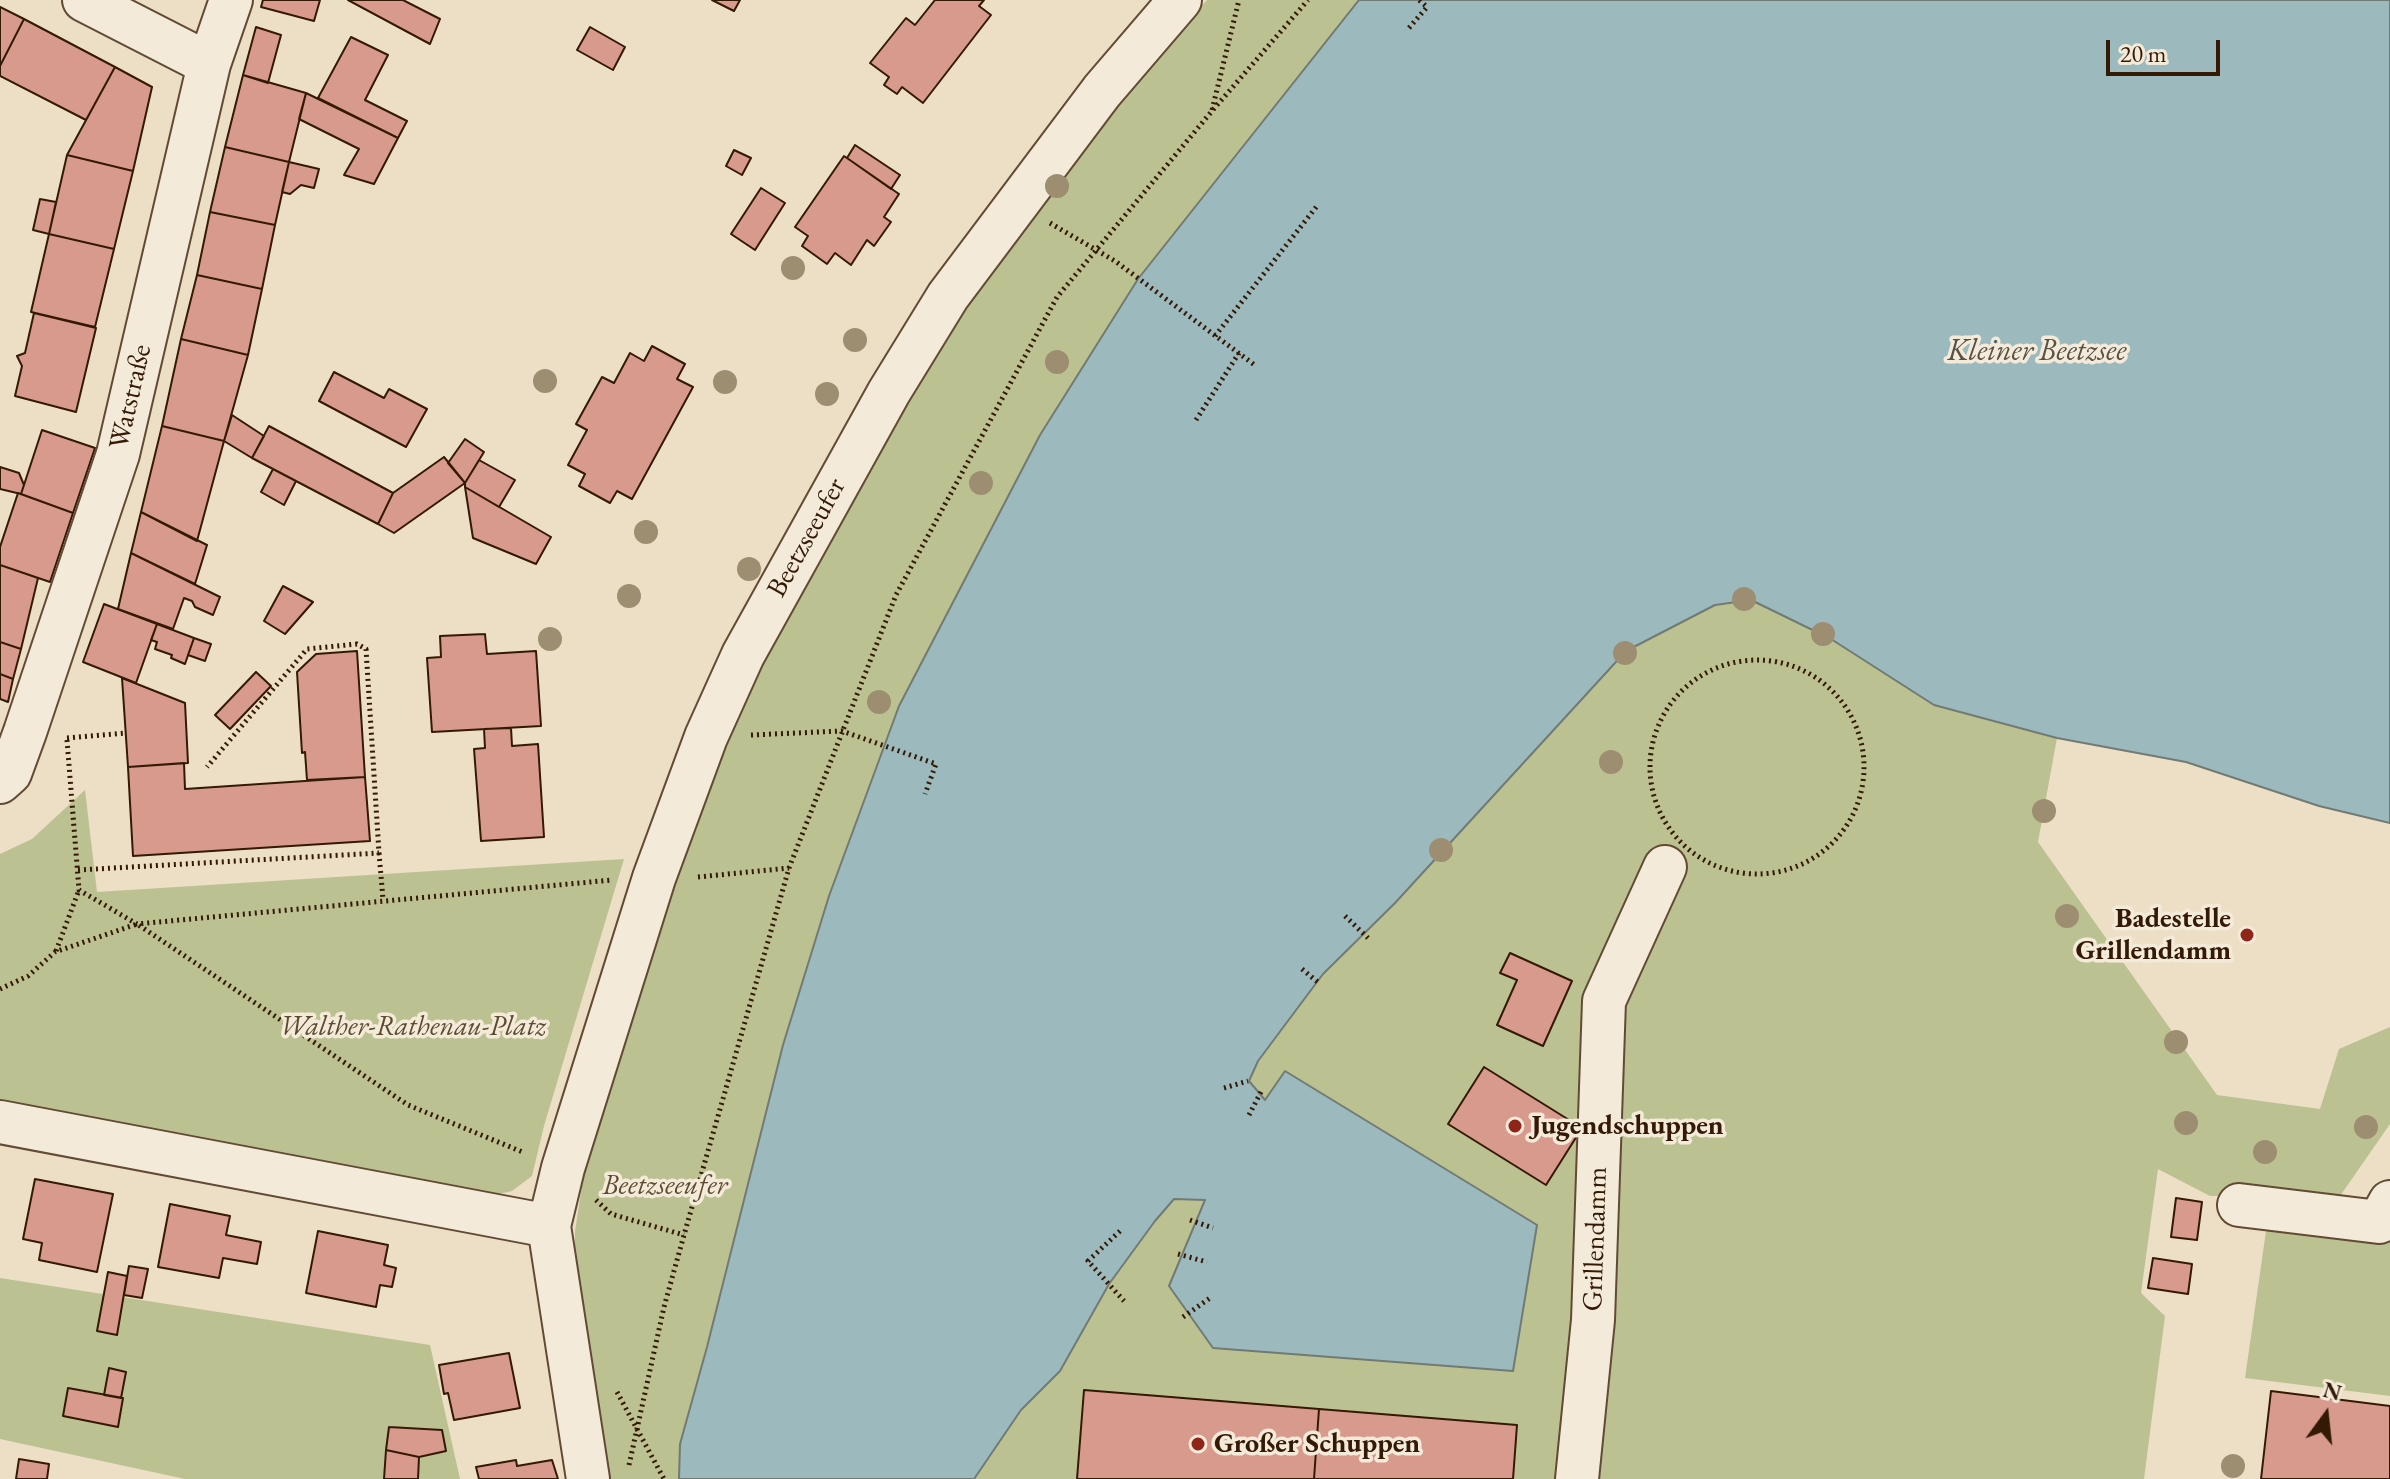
<!DOCTYPE html>
<html>
<head>
<meta charset="utf-8">
<style>
  body { margin:0 }
  #map { position:relative; width:2390px; height:1479px; overflow:hidden; background:#ecdfc5; font-family:"EB Garamond",serif }
  canvas { display:block }
  .north { position:absolute; left:2286px; top:1375px; width:80px; height:80px; -webkit-text-stroke:6px #f3ead9; paint-order:stroke; rotate:15deg; font-size:22px; font-weight:700; line-height:32px; text-align:center; color:#341904 }
  .north::after { content:''; display:block; margin:auto; width:28px; height:36px; background:#341904; clip-path:polygon(50% 0,100% 100%,50% 72%,0 100%) }
  .scale { position:absolute; left:2106px; top:40px; width:114px; height:36px; box-sizing:border-box; border:4px solid #341904; border-top:0; padding-left:10px; font-size:24px; line-height:28px; white-space:nowrap; color:#341904; -webkit-text-stroke:6px #f3ead9; paint-order:stroke }
</style>
</head>
<body>
<div id="map">
<canvas width="2390" height="1479"></canvas>
<div class="north">N</div>
<div class="scale">20 m</div>
</div>
<script>
const ctx = document.querySelector('canvas').getContext('2d');
ctx.lineJoin = 'round';
function fill(path, color) { ctx.fillStyle = color; ctx.fill(path, 'evenodd'); }
const toPath = rows => new Path2D(rows.map(r => 'M' + r).join(''));
function stroke(path, color, width, dash) { ctx.strokeStyle = color; ctx.lineWidth = width; ctx.lineCap = dash ? 'butt' : 'round'; ctx.setLineDash(dash || []); ctx.stroke(path); }
function drawText(font, color, halo, rows, align = 'center') {
  ctx.font = font + ' "EB Garamond",serif'; ctx.lineWidth = 7; ctx.setLineDash([]); ctx.textBaseline = 'middle'; ctx.strokeStyle = halo; ctx.fillStyle = color; for (const [text, x, y, turn = 0] of rows) {
    ctx.save(); ctx.translate(x, y); ctx.rotate((+turn || 0) * Math.PI / 180); ctx.textAlign = isNaN(turn) ? turn : align; if (halo) ctx.strokeText(text, 0, 0); ctx.fillText(text, 0, 0); ctx.restore();
  }
}
const green = toPath([
  [1207,0,1359,0,1138,279,1040,435,899,706,829,896,680,1444,679,1479,594,1479,574,1284,575,1231,584,1173,674,872,709,782,764,663,839,519,966,303,1116,106],
  [1751,600,1831,639,1934,705,2057,738,2038,842,2217,1095,2320,1109,2339,1049,2390,1027,2390,1124,2340,1196,2210,1196,2158,1169,2141,1293,2165,1316,2144,1479,974,1479,1021,1410,1060,1371,1109,1284,1155,1221,1174,1199,1205,1200,1169,1286,1284,1071,1265,1100,1248,1081,1257,1061,1323,974,1395,903,1626,651,1715,605],
  [85,790,97,892,624,859,544,1126,532,1176,512,1191,481,1198,0,1105,0,854,32,839],
  [2268,1217,2390,1231,2390,1396,2245,1378],
  [0,1278,430,1345,460,1479,185,1479,0,1439]
]);
const water = toPath([
  [1359,0,2390,0,2390,823,2319,806,2186,762,2057,738,1934,705,1831,639,1751,600,1715,605,1626,651,1395,903,1323,974,1258,1061,1249,1081,1265,1100,1285,1071,1537,1225,1513,1371,1213,1348,1169,1286,1205,1200,1174,1199,1155,1221,1109,1284,1060,1371,1021,1410,974,1479,679,1479,680,1444,707,1347,783,1045,829,896,899,706,1040,435,1138,279,1359,0]
]);
const building = toPath([
  [263,0,320,0,314,21,261,7,263,0],
  [348,0,403,0,440,19,430,44,348,0],
  [712,0,740,0,734,11,712,0],
  [935,0,984,0,979,6,991,15,923,103,902,87,897,94,884,85,889,77,870,63,906,18,915,25,935,0],
  [0,7,24,19,0,66,0,7],
  [24,19,115,67,86,120,0,76,0,66,24,19],
  [256,27,281,35,268,83,243,75,256,27],
  [590,27,625,47,613,70,577,50,590,27],
  [351,37,388,55,365,100,407,121,398,138,318,98,351,37],
  [115,67,152,87,133,171,67,155,115,67],
  [243,75,306,93,289,162,225,147,243,75],
  [306,93,398,138,374,184,344,175,359,149,299,119,306,93],
  [855,145,900,175,891,189,847,158,855,145],
  [225,147,289,162,275,225,210,212,225,147],
  [734,150,751,158,742,175,726,166,734,150],
  [67,155,133,171,114,249,49,234,67,155],
  [844,156,899,194,884,217,891,222,874,246,867,240,851,265,835,253,827,264,802,246,808,236,795,227,844,156],
  [289,162,319,169,314,188,301,185,290,194,282,192,289,162],
  [761,188,785,203,755,250,731,234,761,188],
  [40,199,56,202,49,234,33,230,40,199],
  [210,212,275,225,262,289,197,275,210,212],
  [49,234,114,249,95,327,31,312,49,234],
  [197,275,262,289,248,355,181,339,197,275],
  [34,313,96,328,76,412,15,396,22,366,17,356,25,353,34,313],
  [181,339,248,355,224,441,162,426,181,339],
  [652,346,685,364,677,379,693,387,632,499,617,491,610,503,579,486,585,474,568,465,587,430,576,424,602,377,614,383,630,353,644,361,652,346],
  [334,372,384,398,389,389,427,409,406,447,319,401,334,372],
  [232,415,264,436,252,458,224,441,232,415],
  [162,426,224,441,197,541,141,512,162,426],
  [269,426,393,493,378,524,252,458,269,426],
  [42,430,95,448,73,513,21,494,42,430],
  [465,439,484,452,465,483,448,463,465,439],
  [444,457,465,483,394,533,378,524,393,493,444,457],
  [479,460,515,480,499,507,465,487,465,483,479,460],
  [0,467,19,473,24,485,21,494,0,489,0,467],
  [273,469,296,481,284,505,261,492,273,469],
  [465,487,551,537,536,564,473,538,465,487],
  [18,493,73,513,50,582,0,565,0,547,18,493],
  [141,512,207,545,195,584,131,553,141,512],
  [131,553,220,597,213,615,195,607,192,601,184,598,173,629,118,609,131,553],
  [0,565,38,578,21,649,0,642,0,565],
  [283,586,313,602,285,634,264,621,283,586],
  [104,604,157,624,136,683,83,662,104,604],
  [157,624,194,638,185,664,171,658,172,655,155,649,157,642,151,640,157,624],
  [485,634,487,654,536,651,541,726,432,732,427,658,441,657,440,636,485,634],
  [194,638,211,644,205,661,188,655,194,638],
  [0,642,21,649,13,679,0,674,0,642],
  [357,651,365,777,307,780,305,752,302,753,297,672,316,654,357,651],
  [256,672,271,686,230,729,215,715,256,672],
  [0,674,13,679,8,702,0,699,0,674],
  [122,678,185,703,188,763,128,767,122,678],
  [511,728,512,746,538,744,544,837,481,841,474,749,485,748,484,729,511,728],
  [184,763,185,789,365,777,370,841,133,856,128,767,184,763],
  [1510,953,1572,981,1543,1046,1497,1025,1517,980,1500,973,1510,953],
  [1484,1067,1582,1128,1546,1185,1448,1124,1484,1067],
  [35,1179,113,1194,97,1272,39,1260,42,1243,23,1239,35,1179],
  [2176,1198,2202,1202,2197,1240,2171,1237,2176,1198],
  [170,1204,230,1216,226,1235,261,1242,257,1264,223,1258,219,1278,158,1267,170,1204],
  [318,1231,388,1245,384,1265,396,1268,392,1287,380,1285,376,1307,306,1293,318,1231],
  [2153,1258,2192,1264,2188,1294,2148,1288,2153,1258],
  [129,1266,148,1269,142,1298,124,1295,129,1266],
  [108,1272,127,1276,117,1335,97,1331,108,1272],
  [509,1353,520,1408,454,1420,448,1393,444,1394,439,1365,509,1353],
  [109,1368,126,1372,121,1398,104,1395,109,1368],
  [68,1388,123,1398,118,1427,63,1416,68,1388],
  [1084,1390,1319,1409,1314,1479,1077,1479,1084,1390],
  [2271,1391,2390,1406,2390,1479,2261,1479,2271,1391],
  [1319,1409,1517,1425,1513,1479,1314,1479,1319,1409],
  [389,1427,442,1430,446,1451,419,1457,386,1450,389,1427],
  [386,1450,419,1457,418,1479,384,1479,386,1450],
  [19,1459,49,1464,47,1479,16,1479,19,1459],
  [516,1460,517,1466,552,1460,558,1479,479,1479,476,1467,516,1460]
]);
const path = toPath([
  [1409,28,1427,7,1419,0],
  [1212,110,1239,0],
  [1050,223,1115,261,1256,366],
  [1215,336,1317,206],
  [1196,420,1239,353],
  '1650 767a107 107 0 1 1 214 0a107 107 0 1 1-214 0Z',
  [751,735,842,731,936,764,925,794],
  [67,738,126,733],
  [67,740,79,890,137,924,612,880],
  [379,853,383,899],
  [78,870,379,853,366,649,357,644,307,649,207,767],
  [698,877,789,868],
  [1345,916,1368,938],
  [56,951,79,890],
  [1302,969,1320,984],
  [0,989,28,976,55,952,137,924,408,1105,525,1153],
  [1224,1088,1248,1081],
  [1249,1115,1262,1090],
  [596,1200,611,1214,684,1235],
  [1190,1220,1213,1228],
  [1120,1231,1088,1261,1124,1301],
  [1178,1254,1207,1262],
  [1183,1317,1210,1298],
  [617,1392,664,1479],
  [629,1465,664,1307,684,1235,789,868,896,595,1057,297,1212,111,1308,0]
]);
const minor = toPath([
  [84,0,209,64],
  [0,782,10,773,25,732,118,454,209,64,231,0],
  [0,1122,549,1226],
  [2239,1205,2379,1222,2390,1202],
  [588,1479,549,1226,563,1168,654,878,706,737,743,655,889,392,948,296,1102,91,1180,0],
  [1577,1479,1593,1320,1604,1001,1665,867]
]);
const trees = [
  [1057,186],
  [793,268],
  [855,340],
  [1057,362],
  [545,381],
  [725,382],
  [827,394],
  [981,483],
  [646,532],
  [749,569],
  [629,596],
  [1744,599],
  [1823,634],
  [550,639],
  [1625,653],
  [879,702],
  [1611,762],
  [2044,811],
  [1441,850],
  [2067,916],
  [2176,1042],
  [2186,1123],
  [2366,1127],
  [2265,1152],
  [2233,1466]
];
const markers = [
  [2247,935,8,"#8f2418"],
  [1515,1126,8,"#8f2418"],
  [1198,1444,8,"#8f2418"]
];
const streetNames = [
  ["Watstraße",131,397,-77],
  ["Beetzseeufer",807,538,-61],
  ["Grillendamm",1596,1239,-88]
];
const poiNames = [
  ["Badestelle",2231,919,"right"],
  ["Grillendamm",2231,951,"right"],
  ["Jugendschuppen",1531,1126],
  ["Großer Schuppen",1214,1444]
];
const parkNames = [
  ["Walther-Rathenau-Platz",413,1027],
  ["Beetzseeufer",665,1186]
];
const waterNames = [
  ["Kleiner Beetzsee",2037,352]
];
fill(green, '#bcc191');
fill(water, '#9cbabe');
stroke(water, '#727a74', 2);
fill(building, '#d89a8d');
stroke(building, '#341904', 2);
stroke(minor, '#624a34', 46);
stroke(path, '#341904', 5, [2, 4]);
stroke(minor, '#f3ead9', 42);
ctx.fillStyle = '#9d8e72';
for (const [x, y] of trees) { ctx.beginPath(); ctx.arc(x, y, 12, 0, 2 * Math.PI); ctx.fill(); }
for (const [x, y, r, color] of markers) { const dot = new Path2D(); dot.arc(x, y, r, 0, 2 * Math.PI); ctx.fillStyle = color; ctx.fill(dot); stroke(dot, '#f3ead9', 3); }
drawText('28px', '#341904', '#f3ead9', streetNames);
drawText('bold 28px', '#341904', '#f3ead9', poiNames, 'left');
drawText('italic 28px', '#5d4b2e', '#f3ead9', parkNames);
drawText('italic 30px', '#585145', '#f3ead9', waterNames);
</script>
</body>
</html>
